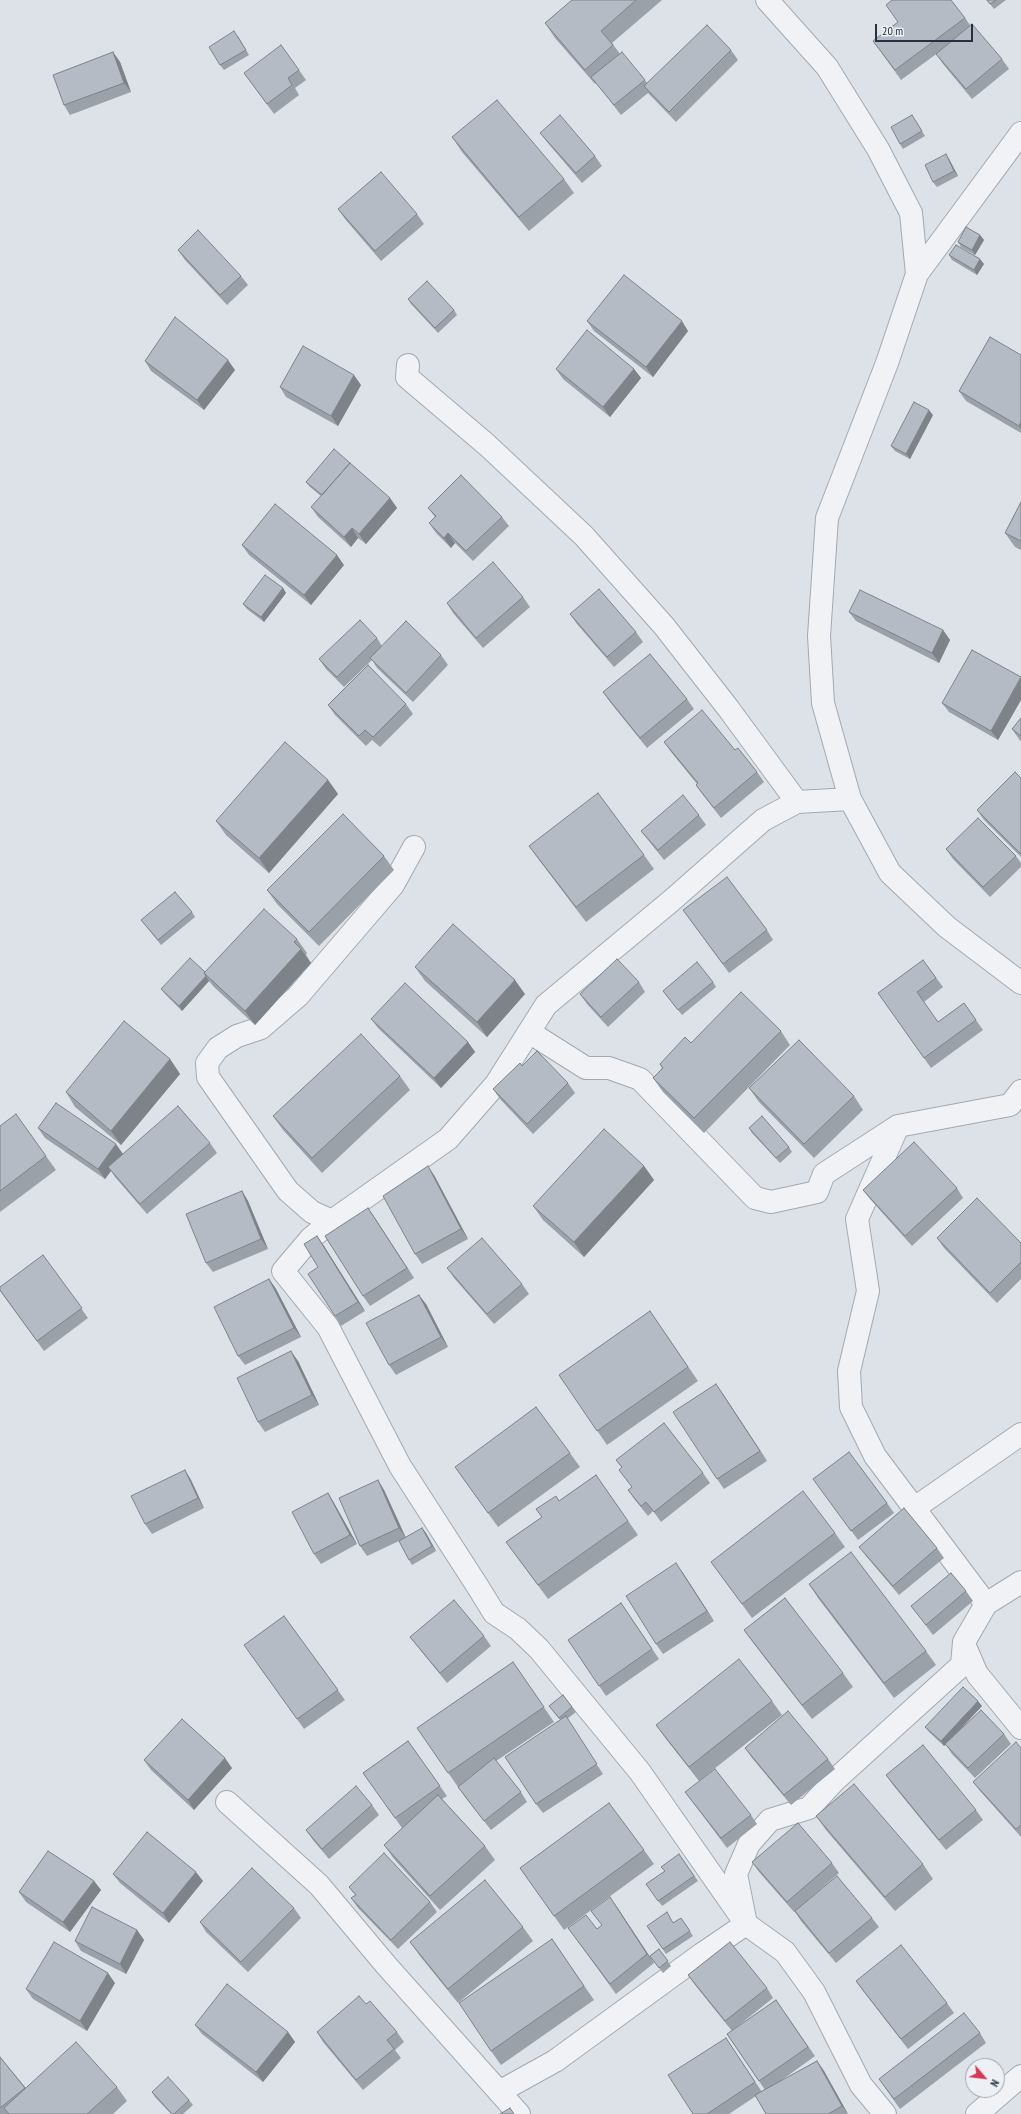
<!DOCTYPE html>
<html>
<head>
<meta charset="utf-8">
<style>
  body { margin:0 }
  #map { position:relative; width:1021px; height:2114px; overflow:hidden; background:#dde2e8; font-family:"PT Sans Narrow",sans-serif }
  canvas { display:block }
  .north { position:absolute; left:965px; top:2058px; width:40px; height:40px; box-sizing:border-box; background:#edf1f6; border:1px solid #9da4ad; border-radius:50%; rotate:118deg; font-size:11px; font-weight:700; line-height:16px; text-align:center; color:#263040 }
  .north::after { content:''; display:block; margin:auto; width:14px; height:18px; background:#d73854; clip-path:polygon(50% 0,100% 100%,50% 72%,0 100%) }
  .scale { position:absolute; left:875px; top:24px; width:98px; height:18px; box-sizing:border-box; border:2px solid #263040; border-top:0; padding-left:5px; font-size:12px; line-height:14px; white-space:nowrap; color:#263040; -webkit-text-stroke:3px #edf1f6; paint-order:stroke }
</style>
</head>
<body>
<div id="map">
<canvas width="1021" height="2114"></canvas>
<div class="north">N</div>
<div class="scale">20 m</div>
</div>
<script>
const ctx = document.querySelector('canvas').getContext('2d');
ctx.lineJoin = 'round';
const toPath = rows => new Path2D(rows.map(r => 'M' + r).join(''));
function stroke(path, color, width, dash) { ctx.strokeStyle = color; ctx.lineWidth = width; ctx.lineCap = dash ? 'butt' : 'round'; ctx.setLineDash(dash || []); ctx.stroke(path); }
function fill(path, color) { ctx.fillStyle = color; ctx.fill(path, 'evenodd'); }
const minor = toPath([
  [767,0,827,67,878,149,911,213,917,274,887,363,827,518,819,636,823,703,850,799,890,873,947,927,1021,983],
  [917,274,1021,133],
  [408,365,407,377,487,445,584,536,664,626,728,708,797,802],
  [414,847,393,885,298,996,261,1028,237,1036,218,1048,207,1063,208,1077,288,1191,312,1212,332,1221,311,1238,283,1271,328,1327,400,1466,478,1587,494,1613,518,1629,539,1649,640,1772,746,1924,785,1952,814,1992,861,2085,885,2114],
  [529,1032,586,1068,609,1068,640,1079,755,1198,771,1202,817,1192,824,1174,898,1126,1010,1105,1021,1091],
  [898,1126,857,1219,868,1291,849,1371,851,1407,875,1456,986,1604],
  [332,1221,448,1139,496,1084,546,1005,671,901,763,820,797,802,850,799],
  [913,1509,1021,1434],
  [964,1644,977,1674,1021,1728],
  [227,1802,319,1885,386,1965,519,2114],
  [499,2092,555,2061,702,1954,746,1924,736,1874,749,1844,770,1820,809,1808,835,1780,962,1665,964,1642,986,1604,1021,1582],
  [977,2114,1021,2076]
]);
const wall = toPath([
  [572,0,662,0,612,43,620,54,645,80,647,83,731,50,738,60,676,122,651,96,648,93,621,115,596,83,595,84,555,38,545,23],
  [987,0,1006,0,994,9],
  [965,18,970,25,1002,59,1009,69,972,99,943,64,936,54,939,52,901,80,873,41],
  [238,36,249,55,224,70,220,65],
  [113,52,120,62,131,92,70,115,64,105],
  [299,70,306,80,295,88,299,95,274,114,244,73],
  [912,115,925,136,903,149,900,144],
  [540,133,595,156,602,166,582,183,547,142],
  [452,137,564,179,574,193,529,231,462,152],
  [949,159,958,176,937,187,933,182],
  [338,209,417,214,424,224,381,261,345,219],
  [980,235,984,240,975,255,961,247,958,242],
  [178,250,241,276,248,285,227,305,185,260],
  [949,255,984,264,977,275,952,260],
  [408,299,454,310,457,315,438,333,411,304],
  [587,321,688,331,653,377,594,331],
  [1021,355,1021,433,966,401,959,391],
  [145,361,235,370,204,410,151,371],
  [556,369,634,369,641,378,610,417,563,379],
  [361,385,338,426,286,397,280,387],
  [933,415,910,459,895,451,891,446],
  [306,482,390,498,397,508,366,544,358,538,351,547,318,517,311,507,321,496,310,487],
  [1021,502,1021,550,1015,547,1005,533],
  [428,508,502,517,509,526,473,561,455,543,451,548,436,533,429,523,435,517],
  [242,545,344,565,311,605,249,555],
  [283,588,286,593,264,622,247,609,243,604],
  [523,597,530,607,483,648,453,613,447,603],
  [849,612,943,630,950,640,939,663,856,621],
  [570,614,636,632,643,642,614,667,577,624],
  [377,638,382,646,441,655,448,665,413,702,377,668,372,660,344,687,326,669,319,659],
  [1021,677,1021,700,998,740,949,712,942,703],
  [603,692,687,699,694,709,647,748,610,702],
  [406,704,413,714,380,747,372,740,366,746,335,715,328,705],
  [1021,718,1021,742,1012,729],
  [664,742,735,750,757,772,764,782,721,818,703,795,696,785,697,784,671,752],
  [1021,778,1021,857,984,820,977,810],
  [328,780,338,794,269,873,226,835,216,821],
  [699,815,706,825,664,860,648,840,641,831],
  [529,846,644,855,654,869,586,922,539,860],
  [946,849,1016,856,1021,863,1021,867,990,897,953,859],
  [384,856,394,870,319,946,277,904,267,890],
  [683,910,767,930,773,940,729,973],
  [192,912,195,917,161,945,141,920],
  [297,939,307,953,306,955,311,963,255,1025,214,987,209,981,182,1011,165,994,161,989,205,972],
  [923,960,943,987,924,1002,938,1022,964,1003,983,1030,931,1068,878,993],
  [415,967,525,994,487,1037,425,981],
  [639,982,645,992,608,1027,587,1004,580,994],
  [713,982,716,987,682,1015,663,991],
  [371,1019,468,1042,475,1052,441,1088,378,1028],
  [781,1031,790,1045,704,1133,663,1092,653,1078,662,1068,660,1064,691,1043],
  [170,1059,180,1074,121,1145,75,1107,66,1092],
  [400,1076,410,1090,322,1173,283,1130,273,1116],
  [568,1083,575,1093,533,1134,500,1099,493,1089],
  [749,1088,854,1096,863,1110,814,1158,759,1102],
  [0,1126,46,1156,56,1170,0,1212],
  [38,1128,123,1154,121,1156,210,1143,217,1153,147,1214,115,1177,111,1171,105,1179,45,1138],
  [749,1128,789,1147,792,1152,780,1163,752,1133],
  [644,1166,654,1180,584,1257,543,1220,533,1206],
  [434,1175,468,1239,422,1264,415,1254],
  [957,1188,963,1198,912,1246,870,1199,863,1190],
  [242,1191,248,1201,268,1249,213,1272,206,1263],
  [368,1208,414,1278,370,1306,363,1296],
  [317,1236,324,1246,365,1311,341,1326,335,1316,318,1267],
  [937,1238,1021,1243,1021,1279,997,1303,944,1248],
  [43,1255,88,1318,44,1351,0,1291],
  [447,1268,522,1284,529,1294,494,1324,454,1278],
  [269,1279,276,1289,301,1337,245,1365,238,1356],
  [426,1304,448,1347,396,1375,389,1365],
  [650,1311,698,1381,607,1445,559,1375],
  [298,1361,319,1405,265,1432,258,1422],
  [723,1394,767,1461,724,1489,717,1479],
  [570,1453,580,1467,498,1527,455,1467],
  [616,1460,703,1473,710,1483,661,1522,653,1511,648,1516,635,1500,628,1490,632,1487,619,1470,622,1468],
  [185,1470,191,1480,204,1508,152,1534,145,1524],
  [596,1475,638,1535,548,1599,506,1542,542,1517,536,1509,559,1501],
  [378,1480,384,1490,406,1538,422,1528,426,1533,436,1551,412,1565,409,1560,399,1541,367,1556,360,1546],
  [820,1488,887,1503,894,1513,858,1540],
  [328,1493,334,1503,357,1544,321,1564,314,1554],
  [835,1533,845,1547,752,1618,711,1562],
  [859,1547,937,1548,944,1558,899,1595,866,1556],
  [683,1573,714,1621,663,1654,656,1644],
  [809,1584,926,1651,936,1665,894,1698,818,1598],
  [966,1591,973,1601,933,1635,918,1615,911,1606],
  [621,1603,659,1659,606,1696,568,1640],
  [284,1616,345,1700,304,1729,244,1645],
  [744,1630,843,1673,853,1687,812,1719,754,1644],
  [484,1636,491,1646,447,1683,417,1646,410,1637],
  [513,1662,554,1722,496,1761,521,1792,527,1802,491,1830,465,1797,417,1728],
  [563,1695,576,1712,567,1719,603,1774,543,1813,536,1804,560,1720,549,1706],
  [772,1701,782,1715,699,1781,666,1739,656,1725],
  [982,1706,957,1733,1004,1734,1011,1744,975,1778,952,1754,946,1745,944,1746,929,1732,925,1727],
  [408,1741,447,1796,442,1799,485,1846,495,1860,440,1910,394,1859,384,1845,404,1826,402,1828,363,1773],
  [745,1748,828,1759,835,1769,791,1805,752,1758],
  [1021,1748,1021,1837,980,1791,973,1782],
  [144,1760,232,1768,194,1810,151,1770],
  [886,1775,976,1810,983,1820,946,1850,893,1785],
  [685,1792,751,1815,757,1824,727,1848],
  [372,1805,379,1815,329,1859,313,1840,306,1830],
  [816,1816,923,1864,933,1879,895,1911,826,1830],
  [644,1850,654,1864,564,1930,520,1868],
  [679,1854,698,1881,662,1906,646,1884,665,1871],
  [752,1862,832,1863,839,1873,807,1901,872,1918,879,1927,836,1963,801,1921,795,1912,794,1912,759,1872],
  [113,1874,203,1881,169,1923,120,1883],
  [94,1881,101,1890,70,1932,26,1902,19,1892],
  [349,1887,430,1902,437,1912,398,1949,358,1908,351,1898,355,1895],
  [617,1907,654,1963,616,1994,568,1928,597,1929,602,1925,591,1911],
  [294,1908,301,1918,248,1972,206,1932,200,1922],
  [681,1918,693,1936,666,1954,647,1926,674,1922],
  [523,1927,533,1941,458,2003,420,1956,410,1942],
  [137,1930,144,1940,126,1974,81,1951,75,1941],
  [552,1939,594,2000,501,2065,491,2051],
  [659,1949,671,1966,663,1973,650,1956],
  [688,1975,767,1988,773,1998,733,2030,776,2000,815,2056,775,2085,817,2061,824,2071,848,2114,766,2114,756,2096,729,2114,693,2114,726,2038,762,2092,765,2090,727,2034,732,2031,695,1985],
  [856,1981,947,2003,954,2013,908,2049,863,1991],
  [115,1983,87,2031,33,1999,26,1989],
  [366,2004,397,2032,404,2042,395,2050,401,2058,363,2090,323,2042,317,2032],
  [195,2025,288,2032,295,2042,263,2082,202,2034],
  [980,2033,986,2043,900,2109,879,2079],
  [0,2057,26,2088,117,2087,127,2101,113,2114,0,2114],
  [152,2092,189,2100,193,2105,183,2114,171,2114,155,2097]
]);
const shadedWall = toPath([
  [113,52,120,62,131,92,124,83],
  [946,154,949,159,958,176,954,171],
  [980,235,984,240,975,255,972,250],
  [980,259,984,264,977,275,974,270],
  [682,321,688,331,653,377,646,367],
  [228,360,235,370,204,410,197,400],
  [634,369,641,378,610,417,603,407],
  [354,375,361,385,338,426,331,416],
  [929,410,933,415,910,459,906,454],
  [1021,422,1021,429,1019,426],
  [390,498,397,508,366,544,359,534],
  [352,528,358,538,351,547,344,537],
  [448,533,455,543,451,548,444,538],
  [337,555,344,565,311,605,304,595],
  [283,588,286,593,264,622,261,617],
  [943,630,950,640,939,663,932,653],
  [1021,678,1021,700,998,740,991,731],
  [328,780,338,794,269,873,259,858],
  [301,949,311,963,255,1025,245,1011],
  [206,976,209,981,182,1011,179,1006],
  [515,980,525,994,487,1037,477,1022],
  [468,1042,475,1052,441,1088,434,1078],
  [170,1059,180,1074,121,1145,111,1131],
  [116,1144,123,1154,111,1170,108,1167,111,1171,105,1179,98,1169],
  [428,1166,434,1175,468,1239,461,1229],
  [644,1166,654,1180,584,1257,574,1242],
  [242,1191,248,1201,268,1249,261,1239],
  [368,1208,375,1218,414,1278,407,1268],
  [317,1236,324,1246,365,1311,358,1302],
  [269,1279,276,1289,301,1337,294,1328],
  [419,1295,426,1304,448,1347,441,1337],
  [291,1351,298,1361,319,1405,312,1395],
  [716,1384,723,1394,767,1461,760,1451],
  [185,1470,191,1480,204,1508,198,1498],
  [378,1480,384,1490,406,1538,399,1528],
  [328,1493,334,1503,357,1544,350,1535],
  [422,1528,426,1533,436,1551,432,1546],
  [676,1563,683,1573,714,1621,707,1611],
  [978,1701,982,1706,944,1746,941,1741],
  [225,1758,232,1768,194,1810,188,1800],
  [196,1872,203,1881,169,1923,163,1913],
  [94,1881,101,1890,70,1932,63,1922],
  [610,1897,617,1907,654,1963,647,1954],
  [137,1930,144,1940,126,1974,120,1964],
  [108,1973,115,1983,87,2031,80,2021],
  [288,2032,295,2042,263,2082,256,2072],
  [817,2061,824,2071,848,2114,842,2106]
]);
const building = toPath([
  [572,0,636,0,601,31,613,45,585,70,545,23,572,0],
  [892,0,951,0,965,18,895,70,873,41,898,22,886,5,892,0],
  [987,0,996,0,990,4,987,0],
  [972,24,1002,59,966,89,936,54,972,24],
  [707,25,731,50,669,112,644,86,707,25],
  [234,31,246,50,220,65,209,47,234,31],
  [281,45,299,70,288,78,292,85,267,104,244,73,281,45],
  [113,52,124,83,64,105,53,75,113,52],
  [622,52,645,80,614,105,591,77,622,52],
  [497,100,564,179,519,217,452,137,497,100],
  [560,115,595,156,576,173,540,133,560,115],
  [912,115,922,131,900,144,891,127,912,115],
  [946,154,954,171,933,182,925,165,946,154],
  [381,172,417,214,375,251,338,209,381,172],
  [966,227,980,235,972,250,958,242,966,227],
  [198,230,241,276,220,295,178,250,198,230],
  [956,245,980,259,974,270,949,255,956,245],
  [624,275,682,321,646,367,587,321,624,275],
  [427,281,454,310,435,328,408,299,427,281],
  [175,317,228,360,197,400,145,361,175,317],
  [587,330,634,369,603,407,556,369,587,330],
  [990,337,1021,355,1021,422,1019,426,959,391,990,337],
  [303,346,354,375,331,416,280,387,303,346],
  [914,402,929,410,906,454,891,446,914,402],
  [334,449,350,463,322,495,306,482,334,449],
  [350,463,390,498,359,534,352,528,344,537,311,507,350,463],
  [461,475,502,517,466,551,448,533,444,538,429,523,436,516,428,508,461,475],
  [1021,502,1021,541,1005,533,1021,502],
  [275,504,337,555,304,595,242,545,275,504],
  [493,562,523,597,476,638,447,603,493,562],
  [265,575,283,588,261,617,243,604,265,575],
  [599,589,636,632,607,657,570,614,599,589],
  [860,590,943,630,932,653,849,612,860,590],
  [360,620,377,638,337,677,319,659,360,620],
  [406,621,441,655,406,693,370,658,406,621],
  [972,650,1021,677,991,731,942,703,972,650],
  [650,654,687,699,640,738,603,692,650,654],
  [368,665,406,704,373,737,365,730,359,736,328,705,368,665],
  [702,710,735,750,738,748,757,772,714,808,696,785,698,783,664,742,702,710],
  [1021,718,1021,736,1012,729,1021,718],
  [285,742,328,780,259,858,216,821,285,742],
  [1015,772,1021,778,1021,854,977,810,1015,772],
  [598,793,644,855,576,907,529,846,598,793],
  [683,795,699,815,658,850,641,831,683,795],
  [343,814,384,856,309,932,267,890,343,814],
  [978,818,1016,856,983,887,946,849,978,818],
  [727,877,767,930,723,964,683,910,727,877],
  [175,892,192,912,158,940,141,920,175,892],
  [264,909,297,939,294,942,301,949,245,1011,204,973,264,909],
  [453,924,515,980,477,1022,415,967,453,924],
  [190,958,205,972,204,973,206,976,179,1006,161,989,190,958],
  [617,959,639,982,601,1017,580,994,617,959],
  [923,960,936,978,917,992,938,1022,964,1003,976,1020,924,1058,878,993,923,960],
  [697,962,713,982,678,1010,663,991,697,962],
  [405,983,468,1042,434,1078,371,1019,405,983],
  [741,992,781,1031,694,1118,653,1078,663,1068,660,1064,685,1037,691,1043,741,992],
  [124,1021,170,1059,111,1131,66,1092,124,1021],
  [361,1034,400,1076,312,1158,273,1116,361,1034],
  [799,1040,854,1096,804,1144,749,1088,799,1040],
  [537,1051,568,1083,527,1124,493,1089,520,1063,522,1066,537,1051],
  [56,1103,116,1144,98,1169,38,1128,56,1103],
  [178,1106,210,1143,140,1204,108,1167,178,1106],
  [16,1114,46,1156,0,1191,0,1126,16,1114],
  [762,1116,789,1147,776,1158,749,1128,762,1116],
  [604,1129,644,1166,574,1242,533,1206,604,1129],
  [914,1142,957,1188,905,1236,863,1190,914,1142],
  [428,1166,461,1229,415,1254,383,1196,428,1166],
  [242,1191,261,1239,206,1263,186,1214,242,1191],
  [977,1198,1021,1243,1021,1262,990,1293,937,1238,977,1198],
  [368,1208,407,1268,363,1296,325,1236,368,1208],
  [317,1236,358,1302,335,1316,308,1274,318,1267,304,1244,317,1236],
  [482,1238,522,1284,487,1314,447,1268,482,1238],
  [43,1255,82,1308,37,1341,0,1290,0,1287,43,1255],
  [269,1279,294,1328,238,1356,214,1307,269,1279],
  [419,1295,441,1337,389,1365,366,1323,419,1295],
  [650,1311,688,1367,597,1431,559,1375,650,1311],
  [291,1351,312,1395,258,1422,237,1378,291,1351],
  [716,1384,760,1451,717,1479,673,1412,716,1384],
  [536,1407,570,1453,488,1513,455,1467,536,1407],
  [664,1423,703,1473,654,1512,646,1502,641,1506,628,1490,632,1487,619,1470,622,1467,616,1460,664,1423],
  [849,1452,887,1503,851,1531,813,1479,849,1452],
  [185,1470,198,1498,145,1524,131,1496,185,1470],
  [596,1475,628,1521,538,1585,506,1542,542,1517,536,1509,556,1496,559,1501,596,1475],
  [378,1480,399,1528,360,1546,339,1498,378,1480],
  [803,1491,835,1533,742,1604,711,1562,803,1491],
  [328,1493,350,1535,314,1554,292,1512,328,1493],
  [904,1508,937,1548,893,1586,859,1547,904,1508],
  [422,1528,432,1546,409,1560,399,1541,422,1528],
  [851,1552,926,1651,884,1683,809,1584,851,1552],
  [676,1563,707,1611,656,1644,626,1596,676,1563],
  [951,1573,966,1591,926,1625,911,1606,951,1573],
  [785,1598,843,1673,802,1705,744,1630,785,1598],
  [454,1600,484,1636,440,1673,410,1637,454,1600],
  [621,1603,652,1649,599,1686,568,1640,621,1603],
  [284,1616,338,1690,297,1719,244,1645,284,1616],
  [739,1659,772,1701,689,1767,656,1725,739,1659],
  [513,1662,544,1707,448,1773,417,1728,513,1662],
  [963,1687,978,1701,941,1741,925,1727,963,1687],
  [563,1695,572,1707,559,1718,549,1706,563,1695],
  [981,1710,1004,1734,968,1768,945,1744,981,1710],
  [788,1711,828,1759,784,1795,745,1748,788,1711],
  [566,1716,597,1764,536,1804,505,1757,566,1716],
  [182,1719,225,1758,188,1800,144,1760,182,1719],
  [408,1741,440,1786,395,1818,363,1773,408,1741],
  [1016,1742,1021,1748,1021,1825,1016,1829,973,1782,1016,1742],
  [923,1745,976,1810,939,1840,886,1775,923,1745],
  [494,1758,521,1792,484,1821,458,1787,494,1758],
  [715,1769,751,1815,721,1838,685,1792,715,1769],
  [854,1784,923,1864,885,1897,816,1816,854,1784],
  [356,1786,372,1805,322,1849,306,1830,356,1786],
  [438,1795,485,1846,430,1896,384,1845,438,1795],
  [609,1803,644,1850,554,1916,520,1868,609,1803],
  [798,1823,832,1863,787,1902,752,1862,798,1823],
  [147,1832,196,1872,163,1913,113,1874,147,1832],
  [48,1851,94,1881,63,1922,19,1892,48,1851],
  [384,1853,430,1902,391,1940,351,1898,356,1895,349,1887,384,1853],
  [679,1854,694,1876,658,1901,646,1884,665,1871,661,1867,679,1854],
  [252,1868,294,1908,241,1962,200,1922,252,1868],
  [837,1876,872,1918,829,1953,795,1911,837,1876],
  [485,1880,523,1927,448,1989,410,1942,485,1880],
  [610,1897,647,1954,610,1984,568,1928,586,1915,597,1929,602,1925,591,1911,610,1897],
  [92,1907,137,1930,120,1964,75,1941,92,1907],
  [667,1912,673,1923,681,1918,690,1931,663,1949,647,1926,667,1912],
  [552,1939,584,1986,491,2051,459,2003,552,1939],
  [54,1942,108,1973,80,2021,26,1989,54,1942],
  [730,1942,767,1988,725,2021,688,1975,730,1942],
  [901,1945,947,2003,901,2039,856,1981,901,1945],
  [659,1949,668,1961,659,1968,650,1956,659,1949],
  [227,1984,288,2032,256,2072,195,2025,227,1984],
  [359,1996,366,2004,370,2001,397,2032,387,2040,394,2049,356,2080,317,2032,359,1996],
  [776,2000,808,2047,759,2081,727,2034,776,2000],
  [964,2013,980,2033,894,2099,879,2079,964,2013],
  [726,2038,755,2082,707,2114,693,2114,668,2075,726,2038],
  [76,2042,117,2087,87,2114,9,2114,4,2108,76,2042],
  [0,2057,25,2088,0,2108,0,2057],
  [817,2061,842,2106,828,2114,766,2114,755,2095,817,2061],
  [168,2077,189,2100,174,2114,172,2114,152,2092,168,2077],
  [510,2108,514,2114,500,2114,510,2108]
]);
stroke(minor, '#a2a9b2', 24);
stroke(minor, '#f0f2f6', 22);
fill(wall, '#9ba1a9');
fill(shadedWall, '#7e838a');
fill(building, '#b4bbc5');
stroke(building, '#7e838a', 1);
</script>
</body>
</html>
